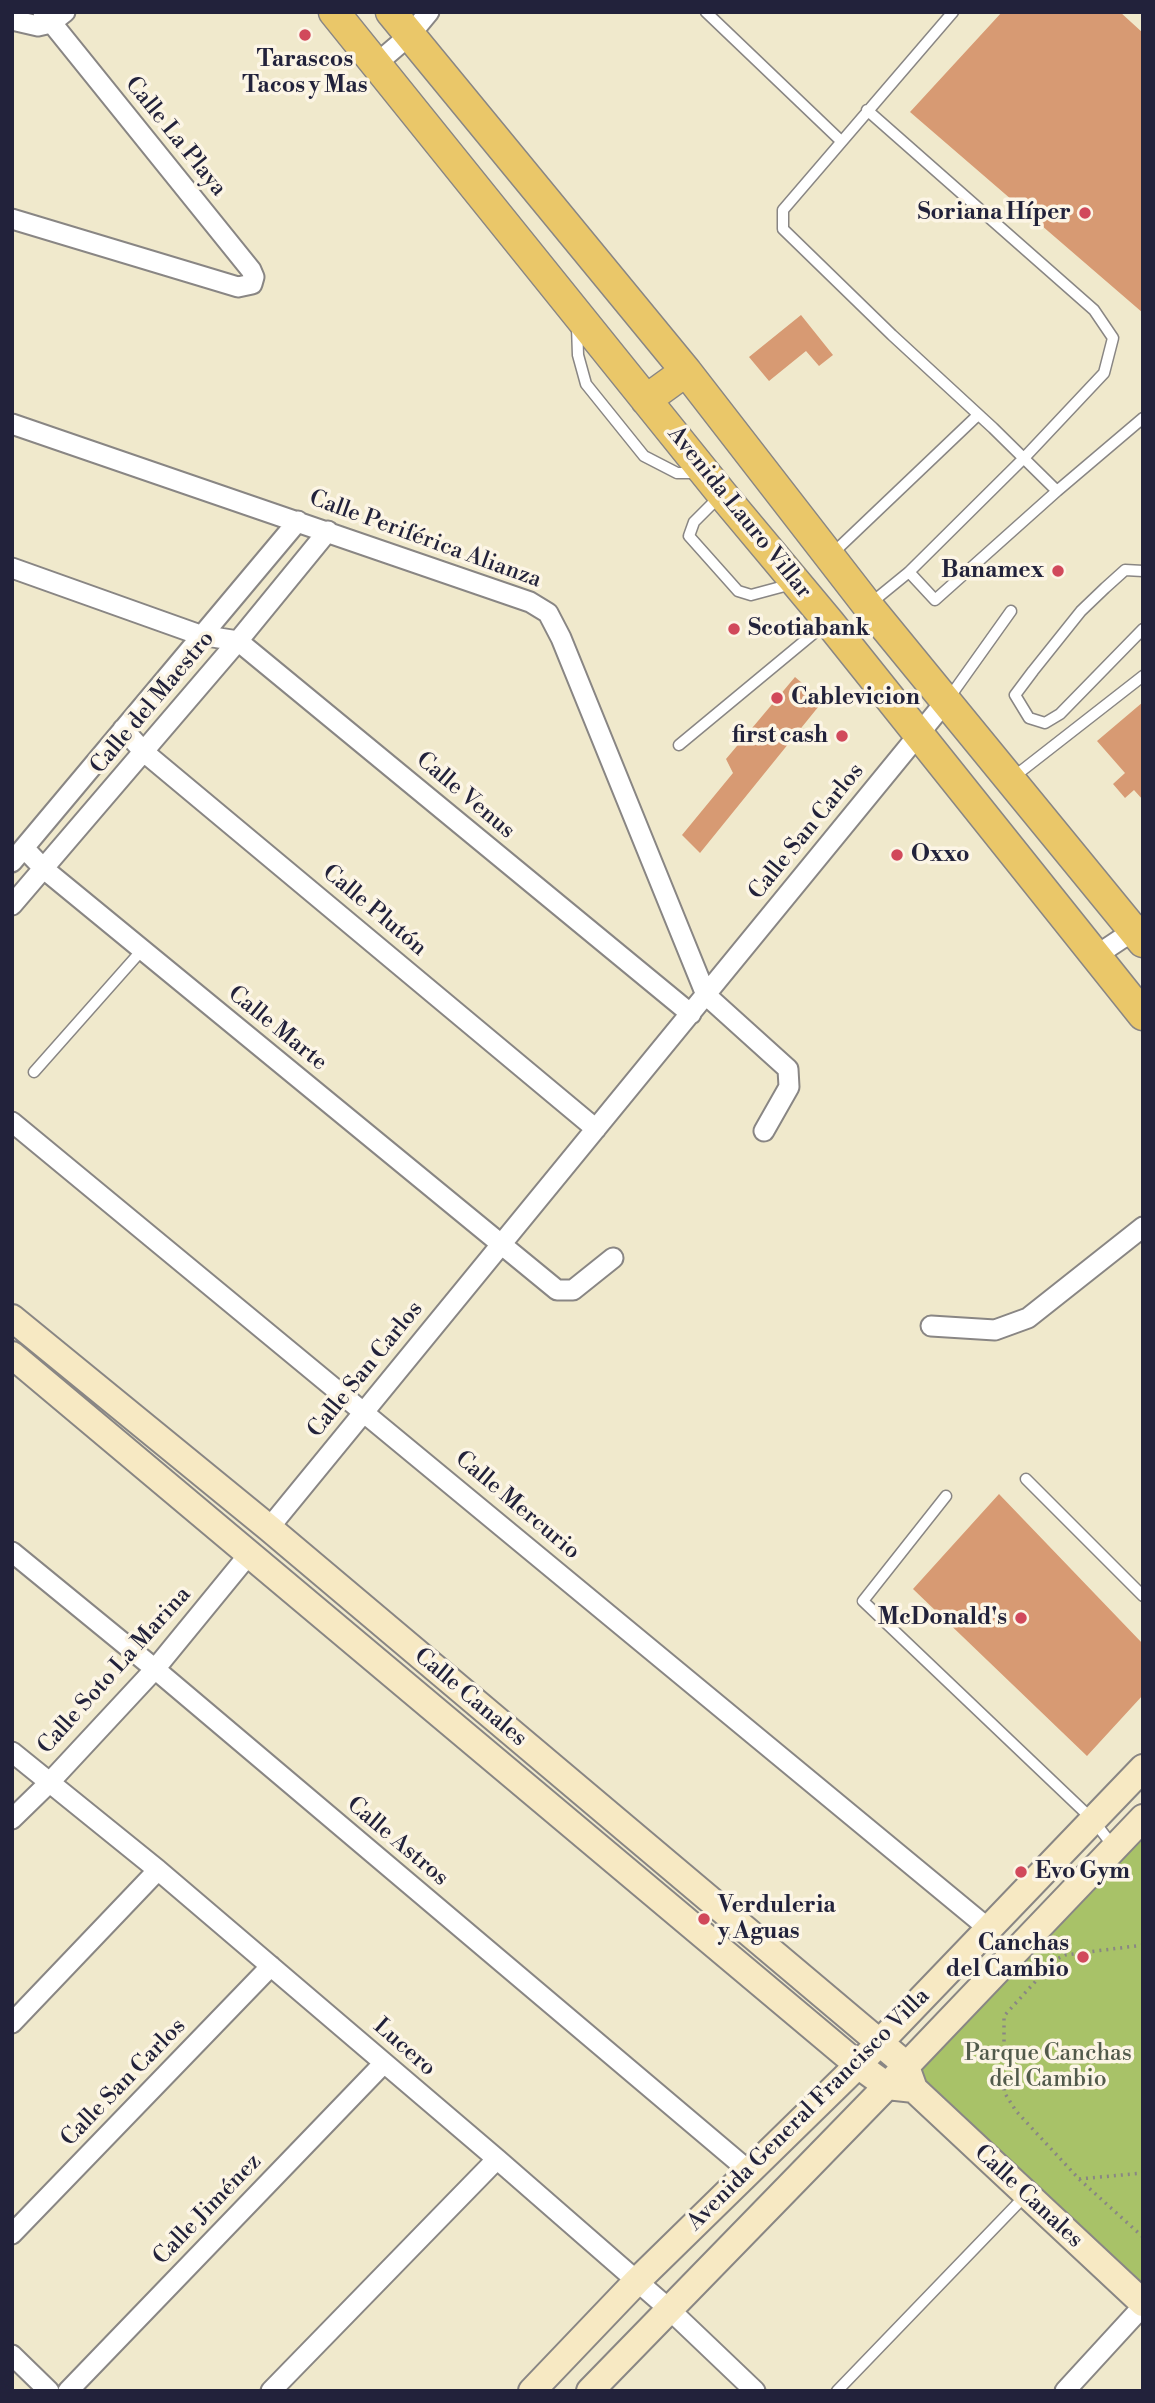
<!DOCTYPE html>
<html>
<head>
<meta charset="utf-8">
<style>
  body { margin:0 }
  #map { position:relative; width:1155px; height:2403px; overflow:hidden; background:#f0e9cc; font-family:"Libre Bodoni",serif }
  canvas { display:block }
  .frame { position:absolute; inset:0; border:14px solid #22223b; pointer-events:none }
</style>
</head>
<body>
<div id="map">
<canvas width="1155" height="2403"></canvas>
<div class="frame"></div>
</div>
<script>
const ctx = document.querySelector('canvas').getContext('2d');
ctx.lineJoin = 'round';
function fill(path, color) { ctx.fillStyle = color; ctx.fill(path, 'evenodd'); }
const toPath = rows => new Path2D(rows.map(r => 'M' + r).join(''));
function stroke(path, color, width, dash) { ctx.strokeStyle = color; ctx.lineWidth = width; ctx.lineCap = dash ? 'butt' : 'round'; ctx.setLineDash(dash || []); ctx.stroke(path); }
function drawText(font, color, halo, rows, align = 'center') {
  ctx.font = font + ' "Libre Bodoni",serif'; ctx.lineWidth = 7; ctx.setLineDash([]); ctx.textBaseline = 'middle'; ctx.strokeStyle = halo; ctx.fillStyle = color; for (const [text, x, y, turn = 0] of rows) {
    ctx.save(); ctx.translate(x, y); ctx.rotate((+turn || 0) * Math.PI / 180); ctx.textAlign = isNaN(turn) ? turn : align; if (halo) ctx.strokeText(text, 0, 0); ctx.fillText(text, 0, 0); ctx.restore();
  }
}
const green = toPath([
  [1143,1821,1143,2289,1003,2154,928,2088,913,2071]
]);
const building = toPath([
  [1002,12,1120,12,1143,33,1143,313,910,112],
  [801,315,833,355,819,366,806,351,769,381,749,357],
  [795,677,823,701,700,853,682,835,733,773,726,759],
  [1143,702,1143,800,1134,790,1125,798,1113,784,1125,773,1097,741],
  [999,1494,1143,1644,1143,1695,1087,1756,913,1589]
]);
const path = toPath([
  [1143,1945,1065,1955,1055,1960,1004,2016,1004,2092,1016,2111,1079,2179,1143,2237],
  [1079,2179,1143,2173]
]);
const lane = toPath([
  [706,12,841,141],
  [953,12,783,210,783,229,892,335,993,428,1057,491],
  [867,110,1094,310,1113,338,1104,373,1024,458,909,572,871,603],
  [577,326,578,355,586,384,644,456,677,473,698,473],
  [719,497,694,522,689,536,738,591,751,595,792,584],
  [832,554,978,415],
  [1143,571,1125,570,1105,588,1081,611,1033,671,1015,695,1029,718,1045,723,1060,714,1143,629],
  [909,572,935,600,1057,491,1143,418],
  [949,698,1011,611],
  [679,745,825,624],
  [1011,779,1143,676],
  [34,1072,142,950],
  [1026,1479,1143,1596],
  [946,1496,863,1601,1093,1820,1113,1846],
  [837,2391,1025,2196]
]);
const street = toPath([
  [12,20,38,26,51,23,65,12],
  [376,64,410,35,429,12],
  [12,219,238,287,252,284,254,277,251,270,43,12],
  [12,424,530,602,548,613,561,638,706,995,788,1069,789,1087,764,1131],
  [12,568,200,635,238,641,691,1014],
  [123,729,144,752,596,1129],
  [24,848,44,869,557,1290,573,1290,613,1258],
  [12,862,298,521],
  [12,905,238,641,328,531],
  [1097,955,1142,925],
  [12,1122,989,1929],
  [931,1326,995,1330,1028,1318,1143,1227],
  [269,1528,946,701],
  [12,1552,155,1669,749,2171],
  [12,1752,158,1870,497,2159,669,2309,755,2391],
  [12,1819,49,1783,155,1669,250,1553],
  [12,2023,158,1870],
  [12,2234,271,1966],
  [12,2355,49,2391],
  [68,2391,384,2063],
  [271,2391,497,2159],
  [1065,2391,1143,2306]
]);
const secondary = toPath([
  [12,1318,269,1528,905,2064,914,2089,1143,2303],
  [12,1355,858,2065,887,2086,914,2089],
  [532,2391,637,2281,858,2065,1143,1768],
  [590,2391,887,2086,1143,1818]
]);
const primary = toPath([
  [334,12,722,494,829,622,1143,1015],
  [391,12,686,371,868,606,1143,942],
  [646,400,686,371]
]);
const markers = [
  [305,35,7,"#d1495b"],
  [1085,213,7,"#d1495b"],
  [1058,571,7,"#d1495b"],
  [734,629,7,"#d1495b"],
  [777,698,7,"#d1495b"],
  [842,736,7,"#d1495b"],
  [897,855,7,"#d1495b"],
  [1021,1618,7,"#d1495b"],
  [1021,1872,7,"#d1495b"],
  [704,1919,7,"#d1495b"],
  [1083,1957,7,"#d1495b"]
];
const poiNames = [
  ["Tarascos",305,60,"center"],
  ["Tacos y Mas",305,86,"center"],
  ["Soriana Híper",1071,213],
  ["Banamex",1044,571],
  ["Scotiabank",748,629,"left"],
  ["Cablevicion",791,698,"left"],
  ["first cash",828,736],
  ["Oxxo",911,855,"left"],
  ["McDonald's",1007,1618],
  ["Evo Gym",1035,1872,"left"],
  ["Verduleria",718,1906,"left"],
  ["y Aguas",718,1932,"left"],
  ["Canchas",1069,1944],
  ["del Cambio",1069,1970]
];
const streetNames = [
  ["Calle La Playa",175,137,51],
  ["Avenida Lauro Villar",739,513,51],
  ["Calle Periférica Alianza",425,540,20],
  ["Calle del Maestro",153,703,-50],
  ["Calle Venus",465,796,40],
  ["Calle San Carlos",807,832,-51],
  ["Calle Plutón",374,911,40],
  ["Calle Marte",277,1029,39],
  ["Calle San Carlos",366,1370,-51],
  ["Calle Mercurio",517,1506,40],
  ["Calle Soto La Marina",115,1671,-48],
  ["Calle Canales",470,1698,40],
  ["Calle Astros",397,1842,40],
  ["Lucero",404,2048,41],
  ["Calle San Carlos",124,2083,-46],
  ["Avenida General Francisco Villa",809,2110,-45],
  ["Calle Canales",1028,2197,43],
  ["Calle Jiménez",208,2210,-46]
];
const parkNames = [
  ["Parque Canchas",1048,2054],
  ["del Cambio",1048,2080]
];
fill(green, '#a8c268');
fill(building, '#d79a73');
stroke(lane, '#898684', 13);
stroke(street, '#898684', 23);
stroke(secondary, '#898684', 30);
stroke(primary, '#898684', 33);
stroke(path, '#898684', 3.5, [2, 5]);
stroke(lane, '#fff', 10);
stroke(street, '#fff', 19);
stroke(secondary, '#f7e9c3', 26);
stroke(primary, '#eac769', 30);
for (const [x, y, r, color] of markers) { const dot = new Path2D(); dot.arc(x, y, r, 0, 2 * Math.PI); ctx.fillStyle = color; ctx.fill(dot); stroke(dot, '#fcf5e5', 2.5); }
drawText('bold 23px', '#22223b', '#fcf5e5', poiNames, 'right');
drawText('23px', '#22223b', '#fcf5e5', streetNames);
drawText('23px', '#515a4b', '#fcf5e5', parkNames);
</script>
</body>
</html>
